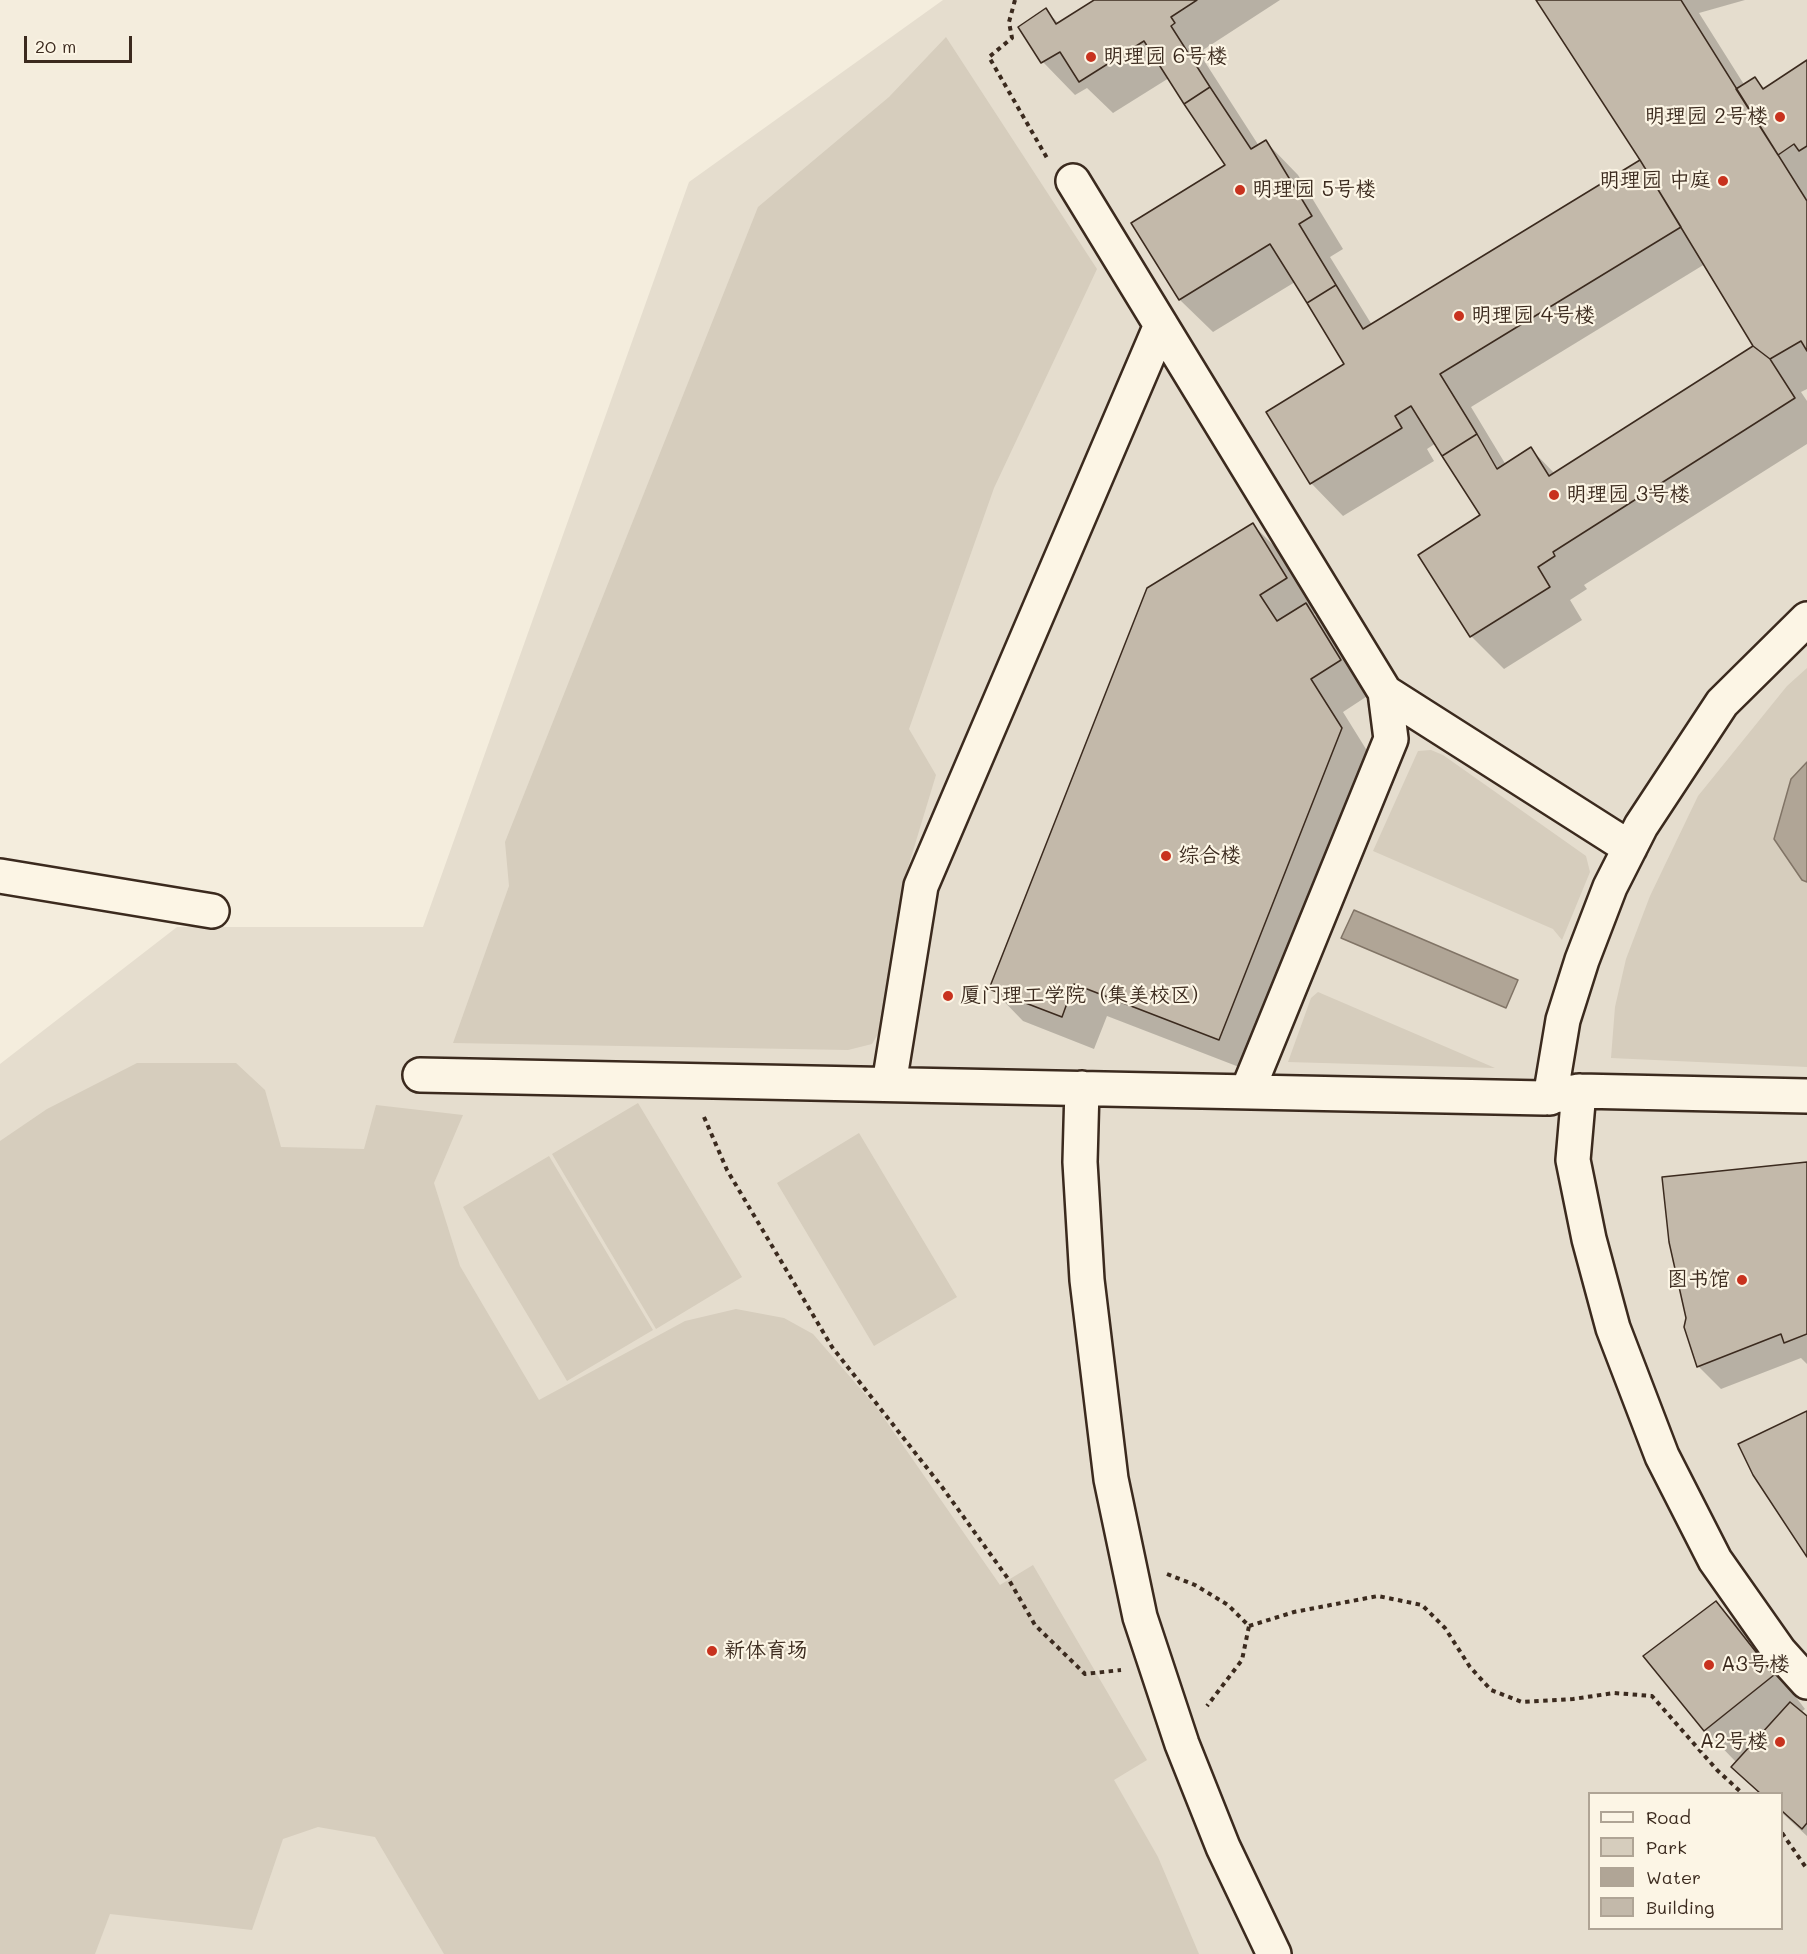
<!DOCTYPE html>
<html>
<head>
<meta charset="utf-8">
<style>
  body { margin:0 }
  #map { position:relative; width:1807px; height:1954px; overflow:hidden; background:#f4eddd; font-family:Mali,sans-serif }
  canvas { display:block }
  .legend { position:absolute; left:1588px; top:1792px; width:195px; height:138px; box-sizing:border-box; background:#fcf5e5; border:2px solid #afa495; margin:0; padding:8px 10px; list-style:none; font-size:18px; color:#3b2a1e }
  .legend li { display:flex; align-items:center; gap:12px; height:30px }
  .legend b { width:30px; border:2px solid #afa495 }
  .scale { position:absolute; left:24px; top:36px; width:108px; height:27px; box-sizing:border-box; border:3px solid #3b2a1e; border-top:0; padding-left:8px; font-size:18px; line-height:21px; white-space:nowrap; color:#3b2a1e; -webkit-text-stroke:4px #fcf5e5; paint-order:stroke }
</style>
</head>
<body>
<div id="map">
<canvas width="1807" height="1954"></canvas>
<ul class="legend">
<li><b style="height:8px;background:#fcf5e5"></b>Road</li>
<li><b style="height:16px;background:#d6cdbd"></b>Park</li>
<li><b style="height:16px;background:#b0a596"></b>Water</li>
<li><b style="height:16px;background:#c3b9aa"></b>Building</li>
</ul>
<div class="scale">20 m</div>
</div>
<script>
const ctx = document.querySelector('canvas').getContext('2d');
ctx.lineJoin = 'round';
function fill(path, color) { ctx.fillStyle = color; ctx.fill(path, 'evenodd'); }
const toPath = rows => new Path2D(rows.map(r => 'M' + r).join(''));
function stroke(path, color, width, dash) { ctx.strokeStyle = color; ctx.lineWidth = width; ctx.lineCap = dash ? 'butt' : 'round'; ctx.setLineDash(dash || []); ctx.stroke(path); }
function drawText(font, color, halo, rows, align = 'center') {
  ctx.font = font + ' Mali,"LXGW WenKai TC",sans-serif'; ctx.lineWidth = 4.5; ctx.setLineDash([]); ctx.textBaseline = 'middle'; ctx.strokeStyle = halo; ctx.fillStyle = color; for (const [text, x, y, turn = 0] of rows) {
    ctx.save(); ctx.translate(x, y); ctx.rotate((+turn || 0) * Math.PI / 180); ctx.textAlign = isNaN(turn) ? turn : align; if (halo) ctx.strokeText(text, 0, 0); ctx.fillText(text, 0, 0); ctx.restore();
  }
}
const built = toPath([
  [943,0,1807,0,1807,1954,0,1954,0,1064,177,927,423,927,689,182],
  [1590,1794,1782,1794,1782,1928,1590,1928]
]);
const green = toPath([
  [946,37,1097,269,994,488,909,729,936,775,903,884,890,1014,872,1044,848,1050,453,1043,509,886,505,842,758,207,889,97],
  [1807,668,1807,762,1791,779,1802,880,1807,882,1807,1067,1611,1058,1615,1007,1626,959,1650,896,1698,796,1787,686],
  [1431,750,1443,755,1586,856,1590,872,1562,940,1553,929,1373,851,1418,751],
  [1318,992,1495,1068,1288,1062,1311,998],
  [137,1063,236,1063,265,1090,281,1147,364,1149,376,1105,463,1115,434,1183,460,1266,539,1400,685,1321,736,1309,784,1318,813,1334,877,1408,1000,1585,1033,1565,1147,1760,1114,1780,1158,1857,1199,1954,444,1954,375,1837,318,1827,283,1839,252,1930,110,1914,95,1954,0,1954,0,1141,47,1109],
  [638,1103,742,1277,656,1329,552,1154],
  [859,1133,957,1297,874,1346,777,1183],
  [549,1156,653,1330,567,1381,463,1207]
]);
const water = toPath([
  [1807,762,1807,882,1802,880,1774,839,1791,779,1807,762],
  [1354,910,1518,980,1506,1008,1341,938,1354,910]
]);
const shadow = toPath([
  [1096,0,1280,0,1203,50,1207,56,1203,59,1259,146,1266,142,1298,175,1343,249,1330,257,1372,325,1642,161,1537,0,1745,0,1699,13,1745,86,1755,79,1765,89,1807,62,1807,389,1801,392,1807,401,1807,444,1584,585,1587,589,1570,600,1582,620,1504,669,1471,636,1482,515,1436,443,1427,449,1434,461,1343,516,1311,483,1346,365,1295,282,1213,332,1180,300,1133,223,1227,165,1169,78,1113,113,1087,88,1075,95,1043,62,1020,27,1046,10,1059,24],
  [1705,264,1755,347,1555,474,1531,449,1506,465,1471,407],
  [1253,525,1285,557,1319,611,1314,614,1338,638,1372,693,1343,712,1374,762,1252,1072,1107,1016,1094,1049,1023,1021,991,988],
  [1807,1165,1807,1364,1801,1358,1721,1389,1698,1366],
  [1716,1603,1749,1636,1805,1709,1800,1713,1807,1718,1807,1836,1782,1813,1782,1794,1760,1794,1733,1767,1737,1763,1705,1730]
]);
const building = toPath([
  [1094,0,1197,0,1171,17,1175,23,1171,26,1210,87,1184,104,1144,41,1079,82,1060,52,1041,63,1018,27,1046,8,1056,24,1094,0],
  [1536,0,1681,0,1807,201,1807,351,1801,341,1770,359,1753,346,1640,160,1536,0],
  [1807,60,1807,146,1799,151,1794,144,1778,155,1736,89,1755,77,1763,89,1807,60],
  [1210,87,1251,149,1266,140,1312,216,1299,224,1336,285,1307,303,1270,244,1179,300,1131,223,1225,165,1184,104,1210,87],
  [1640,160,1681,227,1440,374,1477,434,1442,456,1411,406,1395,416,1402,428,1310,484,1266,412,1344,364,1307,303,1336,285,1363,329,1640,160],
  [1753,346,1770,359,1795,398,1553,552,1555,556,1538,567,1550,587,1470,637,1418,555,1480,515,1442,456,1477,434,1497,469,1531,447,1549,476,1753,346],
  [1253,523,1287,578,1260,595,1277,621,1306,603,1341,660,1311,679,1342,728,1219,1040,1074,984,1062,1017,989,989,1147,588,1253,523],
  [1807,1162,1807,1334,1784,1343,1781,1334,1697,1367,1684,1327,1686,1318,1669,1242,1662,1177,1807,1162],
  [1807,1411,1807,1557,1753,1475,1738,1444,1807,1411],
  [1716,1601,1774,1675,1704,1731,1643,1656,1716,1601],
  [1790,1702,1807,1716,1807,1823,1802,1829,1782,1811,1782,1794,1761,1794,1731,1767,1790,1702]
]);
const path = toPath([
  [1015,0,1009,22,1012,38,989,57,1047,158],
  [704,1117,727,1170,832,1347,942,1487,1009,1580,1035,1625,1085,1674,1121,1670],
  [1167,1574,1195,1585,1228,1605,1249,1626,1242,1660,1207,1706],
  [1249,1626,1294,1612,1378,1596,1422,1605,1445,1628,1470,1667,1491,1690,1522,1702,1573,1699,1614,1693,1652,1696,1717,1770,1743,1794],
  [1782,1833,1807,1869]
]);
const minor = toPath([
  [1073,181,1385,692,1630,848],
  [0,876,212,911],
  [420,1075,1544,1098,1579,1091,1807,1096],
  [889,1084,921,886,1161,325],
  [1082,1088,1080,1162,1087,1280,1111,1479,1140,1617,1182,1744,1223,1847,1274,1954],
  [1579,1091,1573,1160,1589,1239,1613,1328,1662,1456,1715,1560,1779,1651,1807,1682],
  [1247,1092,1391,739,1385,692],
  [1550,1098,1563,1020,1582,960,1610,887,1641,826,1722,703,1807,619]
]);
const markers = [
  [1091,57,6,"#c8321e"],
  [1780,117,6,"#c8321e"],
  [1723,181,6,"#c8321e"],
  [1240,190,6,"#c8321e"],
  [1459,316,6,"#c8321e"],
  [1554,495,6,"#c8321e"],
  [1166,856,6,"#c8321e"],
  [948,996,6,"#c8321e"],
  [1742,1280,6,"#c8321e"],
  [712,1651,6,"#c8321e"],
  [1709,1665,6,"#c8321e"],
  [1780,1742,6,"#c8321e"]
];
const poiNames = [
  ["明理园 6号楼",1103,57],
  ["明理园 2号楼",1768,117,"right"],
  ["明理园 中庭",1711,181,"right"],
  ["明理园 5号楼",1252,190],
  ["明理园 4号楼",1471,316],
  ["明理园 3号楼",1566,495],
  ["综合楼",1178,856],
  ["厦门理工学院（集美校区）",960,996],
  ["图书馆",1730,1280,"right"],
  ["新体育场",724,1651],
  ["A3号楼",1721,1665],
  ["A2号楼",1768,1742,"right"]
];
fill(built, '#e5ddce');
fill(green, '#d6cdbd');
fill(water, '#b0a596');
stroke(water, '#817466', 1.5);
fill(shadow, '#0003');
fill(building, '#c3b9aa');
stroke(building, '#3b2a1e', 1.5);
stroke(minor, '#3b2a1e', 38);
stroke(path, '#3b2a1e', 4, [4.5, 4.5]);
stroke(minor, '#fcf5e5', 33);
for (const [x, y, r, color] of markers) { const dot = new Path2D(); dot.arc(x, y, r, 0, 2 * Math.PI); ctx.fillStyle = color; ctx.fill(dot); stroke(dot, '#fcf5e5', 2); }
drawText('21px', '#3b2a1e', '#fcf5e5', poiNames, 'left');
</script>
</body>
</html>
